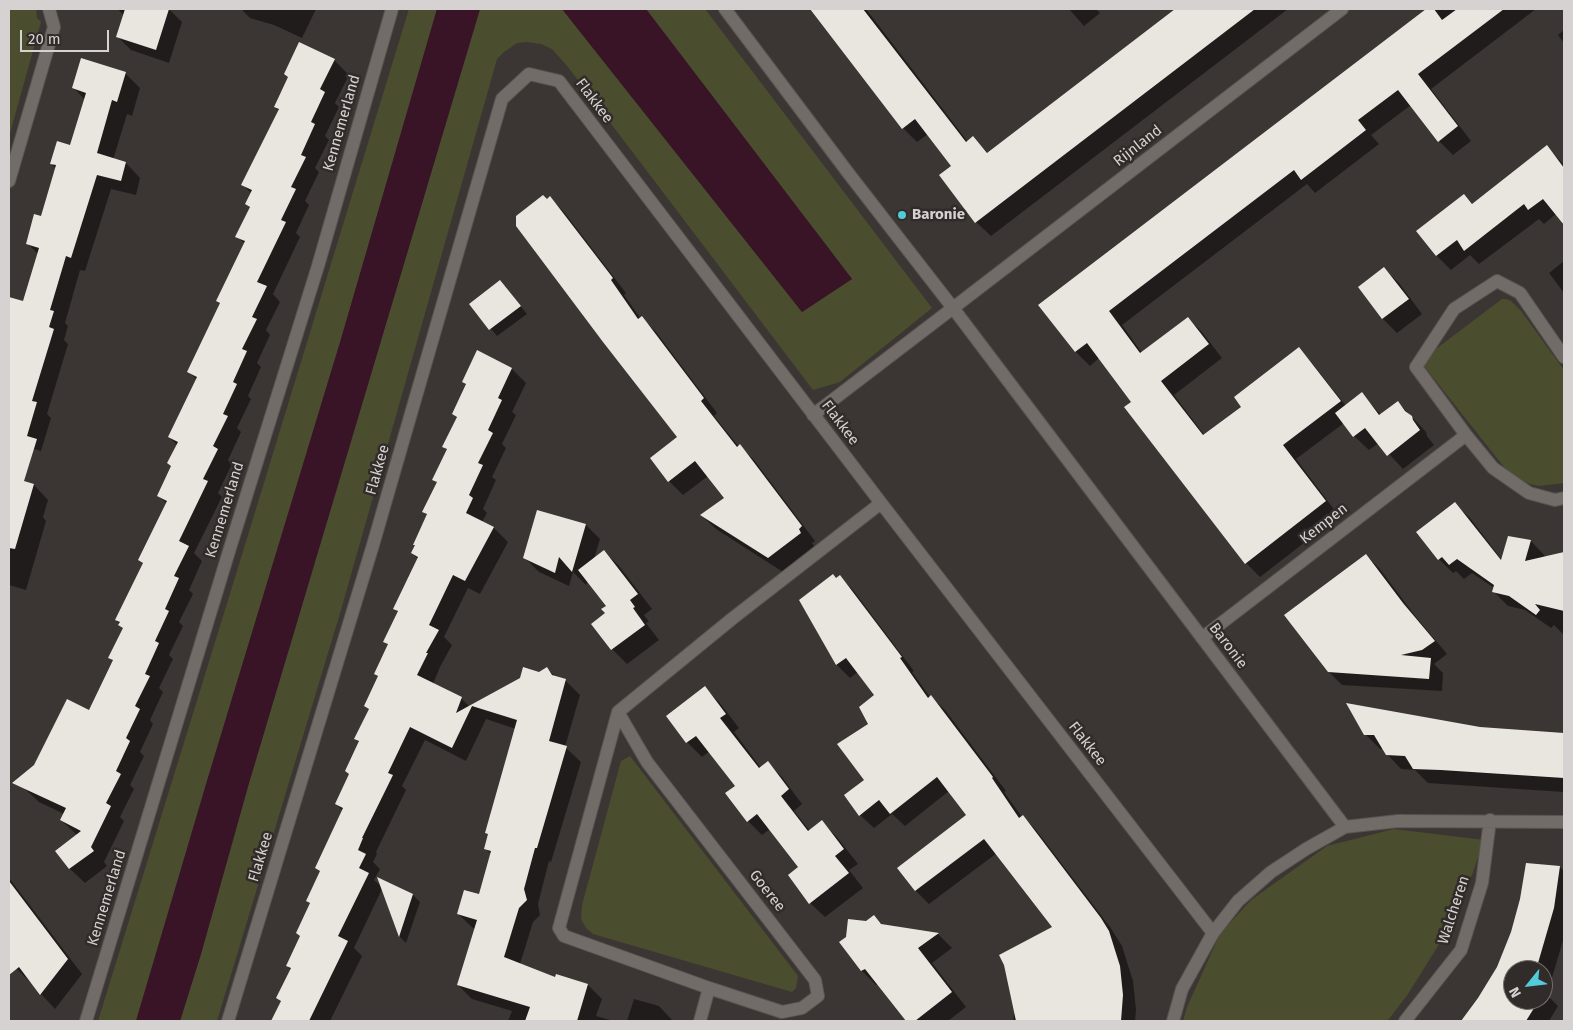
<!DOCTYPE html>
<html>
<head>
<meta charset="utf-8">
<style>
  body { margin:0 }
  #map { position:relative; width:1573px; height:1030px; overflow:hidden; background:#3b3633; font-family:"Fira Sans",sans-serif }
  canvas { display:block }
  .frame { position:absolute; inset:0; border:10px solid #d6d2d1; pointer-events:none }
  .north { position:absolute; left:1503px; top:960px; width:50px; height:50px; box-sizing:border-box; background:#312c29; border:1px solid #736e6c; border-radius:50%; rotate:241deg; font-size:14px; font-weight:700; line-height:20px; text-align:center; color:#d6d2d1 }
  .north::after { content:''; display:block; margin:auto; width:18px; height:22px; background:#52cbda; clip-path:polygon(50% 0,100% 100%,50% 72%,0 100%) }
  .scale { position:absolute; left:20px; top:30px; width:89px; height:22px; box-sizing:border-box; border:2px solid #d6d2d1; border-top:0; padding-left:6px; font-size:15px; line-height:18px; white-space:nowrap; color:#d6d2d1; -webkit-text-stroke:4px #312c29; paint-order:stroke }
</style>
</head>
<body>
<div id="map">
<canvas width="1573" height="1030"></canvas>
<div class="frame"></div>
<div class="north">N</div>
<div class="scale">20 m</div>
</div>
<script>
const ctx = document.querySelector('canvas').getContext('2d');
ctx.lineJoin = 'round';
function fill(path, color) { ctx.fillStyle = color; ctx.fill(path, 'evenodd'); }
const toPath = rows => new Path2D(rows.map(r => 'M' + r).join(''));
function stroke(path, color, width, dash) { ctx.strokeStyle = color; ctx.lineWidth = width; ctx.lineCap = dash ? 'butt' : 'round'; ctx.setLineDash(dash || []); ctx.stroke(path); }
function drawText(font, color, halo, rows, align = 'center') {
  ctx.font = font + ' "Fira Sans",sans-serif'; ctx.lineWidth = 5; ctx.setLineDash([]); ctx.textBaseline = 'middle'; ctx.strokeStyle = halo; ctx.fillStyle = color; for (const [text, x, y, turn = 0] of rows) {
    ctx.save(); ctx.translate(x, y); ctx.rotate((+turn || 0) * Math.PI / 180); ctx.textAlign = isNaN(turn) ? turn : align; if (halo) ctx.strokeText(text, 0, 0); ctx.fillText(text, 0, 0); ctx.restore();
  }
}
const green = toPath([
  [9,9,36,9,37,18,41,22,9,137],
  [409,9,437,9,341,339,207,781,136,1021,98,1021,237,571],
  [480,9,562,9,802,312,852,279,646,9,705,9,932,308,840,382,813,390,568,67,552,49,541,44,527,42,517,43,504,52,497,59,341,610,217,1021,180,1021,201,954,249,783],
  [1502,299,1506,299,1511,301,1521,311,1564,370,1564,483,1539,486,1530,484,1514,476,1504,467,1420,361],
  [630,756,798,976,796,988,792,992,593,934,586,928,581,919,582,905,621,761],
  [1394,829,1484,840,1472,875,1446,933,1408,994,1389,1019,1386,1021,1183,1021,1187,1007,1220,934,1251,900,1327,846]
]);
const water = toPath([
  [437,9,480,9,249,783,201,954,180,1021,136,1021,207,781,341,339],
  [562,9,646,9,852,279,802,312]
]);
const shadow = toPath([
  [118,9,169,9,182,22,169,63,131,50,117,36,124,16],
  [244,9,316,9,302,38,274,25,250,18,243,11],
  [812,9,866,9,968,142,973,138,989,154,1174,12,1172,9,1288,9,991,236,976,222,953,166,928,134,917,142,903,128],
  [1069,9,1096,9,1100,13,1084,26],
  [1427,9,1536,9,1431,89,1471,141,1453,155,1439,141,1411,105,1371,135,1379,144,1315,193,1307,184,1122,325,1142,353,1188,318,1202,332,1222,358,1174,395,1205,436,1243,407,1298,349,1312,363,1346,406,1362,394,1381,415,1398,402,1426,432,1427,436,1434,445,1403,469,1379,443,1369,450,1354,436,1344,423,1296,459,1339,516,1260,577,1246,563,1126,407,1132,402,1099,358,1090,366,1076,352,1040,305],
  [1564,30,1564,43,1558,35],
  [300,44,334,60,349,75,335,103,339,107,325,136,329,140,315,168,319,172,305,201,309,205,296,233,300,237,273,294,280,302,266,330,270,335,257,363,261,367,248,396,251,399,237,428,241,432,228,460,232,464,218,493,222,497,194,553,202,561,189,590,193,594,179,622,183,626,169,655,173,659,159,688,163,692,150,720,153,724,140,752,144,756,130,785,134,789,120,817,124,821,104,862,107,866,85,883,70,869,57,851,77,835,61,820,64,814,39,802,24,788,90,711,114,662,110,658,124,629,116,620,143,564,139,560,167,504,159,496,172,467,177,445,169,437,197,380,189,372,221,305,217,301,245,244,237,236,250,208,246,204,251,193,243,185,279,111,275,107,289,78],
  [125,73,140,88,132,116,127,114,113,160,126,163,140,178,136,195,111,189,85,271,80,270,65,323,68,326,64,340,68,344,47,414,51,418,41,451,9,441,9,349,10,344,9,342,9,304,10,299,23,303,38,254,27,243,42,217,56,169,51,163,71,147,85,100,74,88],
  [1547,147,1564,165,1564,223,1556,214,1544,224,1539,219,1479,264,1470,255,1451,270,1437,256,1418,231,1464,195,1473,204],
  [550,198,564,212,626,293,624,295,641,319,642,318,656,332,717,413,714,416,739,447,740,446,754,460,815,541,812,543,815,547,783,572,716,529,702,516,725,498,708,476,683,495,669,481,678,438,547,201],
  [1564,261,1564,293,1549,273],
  [1384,269,1399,283,1422,314,1397,333,1383,319],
  [500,281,527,314,497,336,471,304],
  [512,369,526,383,512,412,516,415,502,444,506,448,492,477,496,480,483,509,487,513,482,522,494,528,508,542,480,594,468,588,444,637,452,645,440,667,433,684,461,698,470,707,521,679,539,673,547,669,557,678,566,681,580,695,565,747,581,762,551,862,549,861,538,904,540,915,533,922,520,964,556,979,588,985,602,999,596,1016,614,1021,508,1021,512,1011,472,999,458,985,475,929,473,928,458,914,480,896,492,855,485,848,489,835,486,832,516,729,486,719,466,761,425,740,402,786,406,790,376,852,377,854,373,862,380,869,374,880,382,887,379,879,413,895,420,902,406,943,400,937,382,889,354,948,362,956,330,1021,272,1021,281,1002,278,998,291,970,287,966,301,937,297,933,311,905,307,901,321,872,317,868,343,811,336,804,350,775,346,771,360,743,355,739,370,710,366,706,379,678,375,674,389,645,385,641,399,613,395,609,418,559,412,553,416,546,414,544,428,516,424,512,438,483,434,479,448,451,444,447,457,418,453,414,467,386,463,382],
  [9,478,34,485,48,500,43,517,46,521,26,590,9,585],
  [1455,504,1470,518,1502,560,1509,537,1531,541,1545,556,1544,558,1564,554,1564,635,1554,625,1551,628,1525,610,1508,606,1493,591,1494,588,1472,573,1464,579,1456,571,1453,573,1439,559],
  [586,525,600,539,594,559,604,551,619,566,652,609,644,615,649,622,646,623,659,640,627,664,612,649,593,624,607,613,607,606,588,581,586,585,573,572,569,586,539,572,524,557],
  [1366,555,1379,568,1416,617,1447,654,1434,664,1443,673,1442,691,1342,685,1329,672],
  [840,577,853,590,914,671,912,672,930,697,931,696,945,710,1006,791,1004,792,1022,817,1023,816,1036,830,1110,927,1122,946,1133,981,1136,1010,1135,1021,1013,1021,1015,1008,1054,928,997,853,929,904,916,891,899,868,967,815,949,791,905,826,892,814,874,828,860,815,866,780,876,695,858,672,850,678,837,665,801,600],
  [705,688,719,702,739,728,734,732,761,768,767,762,782,777,802,804,794,811,810,831,822,822,836,836,858,864,849,870,863,888,825,917,810,903,790,876,800,868,770,829,762,835,748,821,736,786,710,751,702,757,687,742,667,716],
  [1480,729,1564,734,1564,792,1428,783,1415,770,1401,769,1387,754,1384,749,1380,749,1365,734],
  [1527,864,1560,867,1564,871,1564,937,1547,995,1558,1006,1549,1021,1510,1021,1495,1011,1498,967,1512,933,1521,900],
  [1513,970,1543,970,1543,1000,1513,1000],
  [9,878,82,974,55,1009,41,994,32,983,31,983,17,969,9,959],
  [874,917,883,926,938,934,952,948,932,963,966,1007,948,1021,907,1021,878,984,876,985,862,971,840,942],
  [634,999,659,1006,673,1021,627,1021]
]);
const building = toPath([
  [125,9,169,9,156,50,116,37],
  [810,9,863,9,966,142,973,136,987,153,1175,9,1255,9,975,223,939,175,951,166,915,119,902,129],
  [1426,9,1434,9,1442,20,1457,9,1504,9,1418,74,1458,126,1438,142,1398,90,1358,120,1366,130,1301,180,1294,170,1109,311,1140,353,1188,317,1209,344,1161,381,1203,435,1241,407,1234,397,1299,347,1341,401,1283,445,1326,501,1245,564,1124,407,1131,402,1087,343,1075,352,1038,305],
  [299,42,335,59,320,89,325,92,311,122,315,124,301,155,306,157,291,187,296,189,281,220,286,222,257,282,267,286,252,317,257,319,242,349,247,351,233,382,237,384,223,414,228,416,213,446,218,449,203,479,208,481,179,541,189,546,174,576,179,578,165,609,169,611,155,641,159,643,145,674,150,676,135,706,140,709,126,738,130,741,116,771,121,774,106,803,111,806,91,847,94,851,69,869,55,851,81,831,60,820,66,808,12,783,34,765,67,699,89,710,113,660,108,658,123,628,118,625,120,622,115,620,143,563,138,560,167,501,157,496,171,466,167,463,178,442,168,437,197,377,187,372,220,303,216,301,245,241,235,237,250,207,245,204,252,190,241,185,279,109,274,107,288,77,284,74],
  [81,58,126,72,117,102,112,100,97,153,126,162,121,181,97,175,71,258,66,256,50,310,54,311,49,327,54,329,32,401,37,402,27,436,37,439,24,481,34,484,15,549,9,548,9,297,23,301,39,248,26,244,34,214,41,216,56,165,50,164,57,141,70,145,86,93,72,88],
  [1547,145,1564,168,1564,225,1543,199,1528,210,1524,204,1464,251,1457,240,1436,256,1416,231,1464,194,1472,204],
  [543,195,547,199,550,196,613,278,611,280,638,319,642,316,704,398,701,401,737,447,740,444,802,526,799,529,801,533,768,558,700,515,724,498,695,461,668,482,650,458,677,437,603,342,516,226,516,216],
  [1384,267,1409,299,1382,319,1358,287],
  [500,280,521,306,489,330,469,304],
  [477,350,512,368,498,398,502,400,488,430,493,433,478,463,483,465,469,495,473,498,466,513,494,527,465,581,453,575,429,625,439,630,426,653,428,653,417,675,462,697,456,713,520,678,523,667,539,672,547,667,552,675,566,679,549,741,567,746,537,848,535,848,524,889,527,900,519,908,504,957,555,977,556,974,588,984,577,1021,525,1021,530,1007,457,985,477,920,457,914,464,890,479,894,491,851,484,849,488,834,485,833,517,720,472,706,452,748,410,727,388,773,393,775,362,838,363,838,358,850,366,854,359,868,369,873,338,936,348,941,309,1021,271,1021,281,1001,276,998,291,968,286,966,300,936,296,933,310,903,306,901,320,871,315,868,343,808,335,804,349,774,345,771,359,741,354,739,369,709,364,706,378,676,374,674,388,644,383,642,398,611,393,609,418,557,411,553,415,545,413,545,427,514,422,512,437,482,432,480,447,449,442,447,457,417,452,414,466,384,462,382],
  [1362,392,1379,415,1398,401,1405,411,1412,416,1413,420,1420,430,1387,456,1365,428,1353,437,1335,413],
  [1455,502,1501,560,1508,536,1531,540,1525,561,1564,552,1564,611,1535,604,1540,610,1536,615,1509,596,1492,592,1494,585,1457,559,1449,565,1442,557,1438,560,1416,532],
  [537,510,586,524,572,572,559,557,555,573,523,558],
  [604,550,638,594,630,600,635,607,633,608,645,625,611,650,591,624,605,613,601,609,606,606,578,570],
  [1366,554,1403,603,1435,641,1422,650,1401,655,1431,658,1429,679,1328,672,1284,615],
  [833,574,836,578,840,575,902,657,900,658,928,698,931,695,993,777,992,778,1019,818,1023,815,1101,918,1109,931,1120,966,1123,995,1121,1021,1016,1021,1004,965,999,955,1052,927,984,839,915,891,897,868,966,815,937,777,890,814,879,800,859,816,844,795,864,780,837,744,868,724,859,707,874,695,846,658,836,665,799,600],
  [705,686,726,714,720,718,759,768,768,761,789,789,781,796,808,831,822,820,844,849,835,856,849,873,809,904,788,875,798,867,757,814,747,822,725,793,735,786,696,736,686,743,666,716],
  [1346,703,1480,727,1564,733,1564,778,1441,770,1413,769,1405,756,1386,755,1374,735,1364,735],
  [1526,863,1560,866,1554,908,1536,970,1513,970,1513,1000,1539,1000,1526,1021,1461,1021,1478,998,1497,967,1511,932,1520,899],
  [377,877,413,894,399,937],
  [9,881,68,959,40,995,19,967,9,975],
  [874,915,881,924,939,933,918,948,952,992,915,1021,906,1021,865,969,861,971,839,942,846,937,848,919,866,921]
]);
const minor = toPath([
  [9,181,54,27,49,9],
  [1564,357,1520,293,1497,281,1454,309,1416,367,1466,435,1493,468,1529,493,1555,500,1564,498],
  [813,415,953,308,1345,827,1398,821,1564,822],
  [1202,638,1466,435],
  [618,712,647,762,815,980,818,996,802,1008,782,1012,709,988,564,936,559,928,618,712],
  [618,712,733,618,881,503],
  [1213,933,1238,901,1271,872,1306,849,1345,827],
  [86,1021,230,548,318,266,392,9],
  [228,1021,373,545,502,99,529,74,559,81,881,503,1213,933,1182,989,1173,1021],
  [700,1021,709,988],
  [1405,1021,1461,950,1482,883,1490,820]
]);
const tertiary = toPath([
  [725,9,849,174,953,308,1342,9]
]);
const markers = [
  [902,215,5,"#52cbda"]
];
const streetNames = [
  ["Flakkee",594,101,53],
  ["Kennemerland",342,123,-74],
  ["Rijnland",1138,146,-38],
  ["Flakkee",840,423,53],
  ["Flakkee",378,470,-74],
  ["Kennemerland",225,510,-73],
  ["Kempen",1324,524,-38],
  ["Baronie",1228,646,53],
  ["Flakkee",1087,744,52],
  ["Flakkee",261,857,-73],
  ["Goeree",767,891,52],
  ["Kennemerland",107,898,-73],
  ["Walcheren",1454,910,-72]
];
const poiNames = [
  ["Baronie",912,215]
];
fill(green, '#4a4e2e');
fill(water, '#391426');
fill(shadow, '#0007');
fill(building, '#e9e6e0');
stroke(minor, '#585452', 14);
stroke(tertiary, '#585452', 14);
stroke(minor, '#716c68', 12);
stroke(tertiary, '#716c68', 12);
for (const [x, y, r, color] of markers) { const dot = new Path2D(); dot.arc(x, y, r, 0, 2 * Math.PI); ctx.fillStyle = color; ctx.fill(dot); stroke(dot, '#312c29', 2); }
drawText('15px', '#d6d2d1', '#312c29', streetNames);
drawText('bold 15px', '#d6d2d1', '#312c29', poiNames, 'left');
</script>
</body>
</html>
